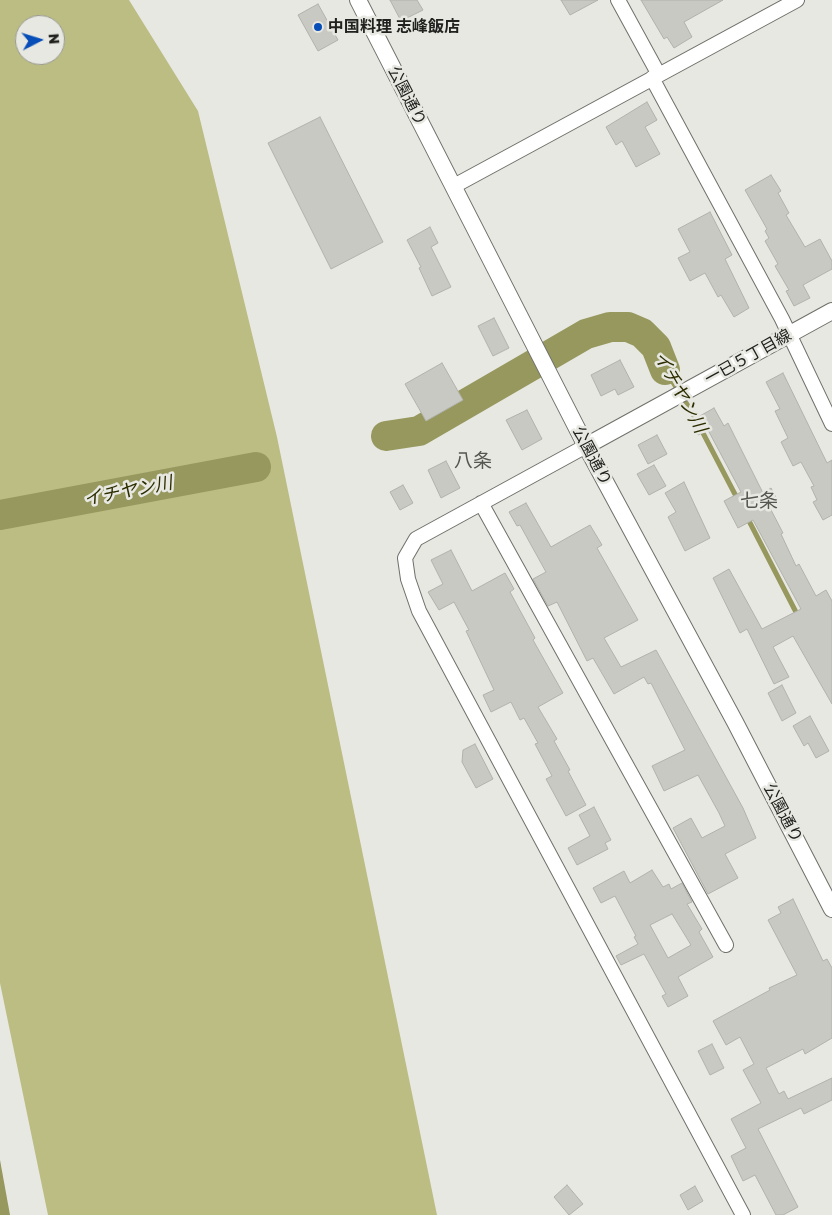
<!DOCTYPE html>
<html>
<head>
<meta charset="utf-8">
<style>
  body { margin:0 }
  #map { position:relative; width:832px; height:1215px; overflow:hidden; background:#e8e8e2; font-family:"Golos Text",sans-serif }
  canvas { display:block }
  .north { position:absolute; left:15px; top:15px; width:50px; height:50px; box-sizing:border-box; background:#e8e8e2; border:1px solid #989894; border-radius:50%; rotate:85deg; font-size:14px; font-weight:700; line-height:20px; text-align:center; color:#21211f }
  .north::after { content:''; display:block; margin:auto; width:18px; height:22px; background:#074eb8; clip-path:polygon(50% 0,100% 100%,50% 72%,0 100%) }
</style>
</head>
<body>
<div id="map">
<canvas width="832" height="1215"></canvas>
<div class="north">N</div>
</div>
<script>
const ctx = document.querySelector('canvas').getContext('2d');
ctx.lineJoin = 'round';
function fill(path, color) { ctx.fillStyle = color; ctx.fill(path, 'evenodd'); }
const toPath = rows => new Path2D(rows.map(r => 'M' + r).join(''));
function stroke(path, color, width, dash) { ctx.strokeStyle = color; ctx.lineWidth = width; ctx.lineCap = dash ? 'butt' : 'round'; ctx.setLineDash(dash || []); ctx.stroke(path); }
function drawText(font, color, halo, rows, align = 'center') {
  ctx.font = font + ' "Golos Text","Noto Sans JP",sans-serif'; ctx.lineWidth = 5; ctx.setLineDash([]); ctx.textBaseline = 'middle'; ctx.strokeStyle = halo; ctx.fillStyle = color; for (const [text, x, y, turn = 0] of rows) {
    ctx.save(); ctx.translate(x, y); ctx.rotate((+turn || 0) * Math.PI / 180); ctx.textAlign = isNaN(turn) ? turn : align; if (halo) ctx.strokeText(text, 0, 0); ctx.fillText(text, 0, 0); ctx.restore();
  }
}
const green = toPath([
  [0,0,129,0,198,111,277,437,437,1215,48,1215,0,983],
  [25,25,55,25,55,55,25,55]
]);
const water = toPath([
  [0,1160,10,1215,0,1215]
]);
const stream = toPath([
  [665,370,692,412,738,500],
  [747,517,799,618]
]);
const river = toPath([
  [386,436,419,431,586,334,610,327,628,327,642,333,656,347,665,370],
  [0,515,256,467]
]);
const building = toPath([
  [390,0,417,0,423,10,401,21,390,0],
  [561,0,598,0,570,15,561,0],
  [641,0,723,0,684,22,692,37,674,48,667,37,664,39,641,0],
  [318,4,338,40,318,51,298,15,318,4],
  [647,102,657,120,645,127,660,154,636,167,622,141,616,145,606,127,647,102],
  [320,117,383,242,331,269,268,143,320,117],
  [771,175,781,191,778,193,789,213,786,215,805,247,820,239,832,261,832,269,803,285,810,298,794,306,786,291,789,290,775,266,778,264,765,241,769,238,765,231,767,229,745,190,771,175],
  [710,212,732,255,725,259,749,308,734,317,721,295,718,297,705,273,690,281,678,258,690,252,678,229,710,212],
  [430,227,438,243,431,247,451,287,432,296,419,268,421,267,407,240,430,227],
  [494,318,509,348,493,356,478,326,494,318],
  [620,360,634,387,618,395,615,389,601,396,591,375,620,360],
  [442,363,463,400,426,421,405,384,442,363],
  [783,373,827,463,832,460,832,515,823,520,813,502,817,500,811,487,814,486,801,462,793,466,781,442,788,438,775,411,780,409,766,382,783,373],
  [714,408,724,426,728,423,763,493,771,488,779,503,770,508,783,533,781,534,796,566,799,564,816,596,826,590,832,601,832,704,793,636,773,647,789,677,774,684,747,629,740,633,713,578,729,569,762,629,801,609,753,520,738,528,724,501,741,492,708,430,698,435,691,421,714,408],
  [527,410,542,439,522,450,506,420,527,410],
  [657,435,667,454,648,464,638,445,657,435],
  [446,461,460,488,441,498,428,470,446,461],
  [654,465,666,486,649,495,637,474,654,465],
  [684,482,710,538,685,551,668,517,676,512,665,493,684,482],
  [403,485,413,503,400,510,390,492,403,485],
  [526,503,551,547,590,525,602,545,597,548,638,620,604,638,621,667,656,650,743,808,756,838,725,854,738,878,708,894,673,828,691,818,702,838,725,826,719,813,698,775,664,791,652,766,685,750,651,683,648,684,644,677,614,694,593,658,587,661,557,602,548,606,533,579,546,572,520,525,517,526,509,512,526,503],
  [451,550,472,591,505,573,514,589,510,592,535,638,533,640,563,693,538,707,557,739,554,741,570,770,568,771,586,805,566,816,546,779,552,776,535,744,538,743,524,718,520,720,511,702,491,712,483,695,494,690,466,631,469,630,454,602,439,610,428,592,443,584,431,560,451,550],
  [782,685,796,713,782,721,768,693,782,685],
  [810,716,829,751,816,758,808,743,804,746,793,726,810,716],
  [475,744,493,779,476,788,462,762,463,750,475,744],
  [594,807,611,840,605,843,608,849,577,865,568,848,590,836,579,815,594,807],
  [652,870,663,887,669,884,671,889,682,883,692,902,687,904,702,929,699,932,713,957,678,977,688,996,668,1007,662,996,666,994,644,954,621,965,616,956,638,944,634,937,636,936,615,896,601,903,593,888,624,871,630,883,652,870],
  [672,914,691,945,668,958,650,925,672,914],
  [793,899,823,961,827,959,832,968,832,1038,805,1054,803,1049,766,1068,779,1094,784,1091,788,1099,832,1078,832,1100,804,1114,801,1108,758,1129,798,1207,783,1215,776,1215,755,1175,743,1181,731,1156,746,1148,731,1119,761,1103,743,1070,754,1064,740,1037,726,1045,713,1021,770,990,769,988,797,975,768,920,781,913,778,907,793,899],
  [712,1044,724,1068,710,1075,698,1051,712,1044],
  [567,1185,583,1204,569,1215,554,1197,567,1185],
  [695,1186,703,1201,688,1210,680,1195,695,1186]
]);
const minor = toPath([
  [618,0,659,75],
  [652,78,782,319,832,424],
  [454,186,797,0],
  [586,446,416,539,405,558,408,579,419,611,743,1215],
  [481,503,726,945]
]);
const tertiary = toPath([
  [358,0,586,446,735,722,832,909],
  [586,446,832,311]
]);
const markers = [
  [318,27,5,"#074eb8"]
];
const poiNames = [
  ["中国料理 志峰飯店",328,27]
];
const streetNames = [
  ["公園通り",407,96,63],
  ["一已５丁目線",748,357,-29],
  ["公園通り",592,456,62],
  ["公園通り",783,813,62]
];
const waterNames = [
  ["イチヤン川",680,392,61],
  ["イチヤン川",128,491,-11]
];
const quarterNames = [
  ["八条",473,461],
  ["七条",759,501]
];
fill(green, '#bbbd83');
fill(water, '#96985e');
stroke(stream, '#96985e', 5);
stroke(river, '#96985e', 30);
fill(building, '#c9c9c3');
stroke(building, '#b1b2ab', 1);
stroke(minor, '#6f706a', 16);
stroke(tertiary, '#6f706a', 18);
stroke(minor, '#fff', 14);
stroke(tertiary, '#fff', 16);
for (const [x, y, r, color] of markers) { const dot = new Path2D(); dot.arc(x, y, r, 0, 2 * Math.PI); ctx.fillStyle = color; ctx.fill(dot); stroke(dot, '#e8e8e2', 2); }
drawText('bold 16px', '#21211f', '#e8e8e2', poiNames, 'left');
drawText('16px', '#21211f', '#e8e8e2', streetNames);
drawText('italic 18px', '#2d2d00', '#e8e8e2', waterNames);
drawText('19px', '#565650', '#e8e8e2', quarterNames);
</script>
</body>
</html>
